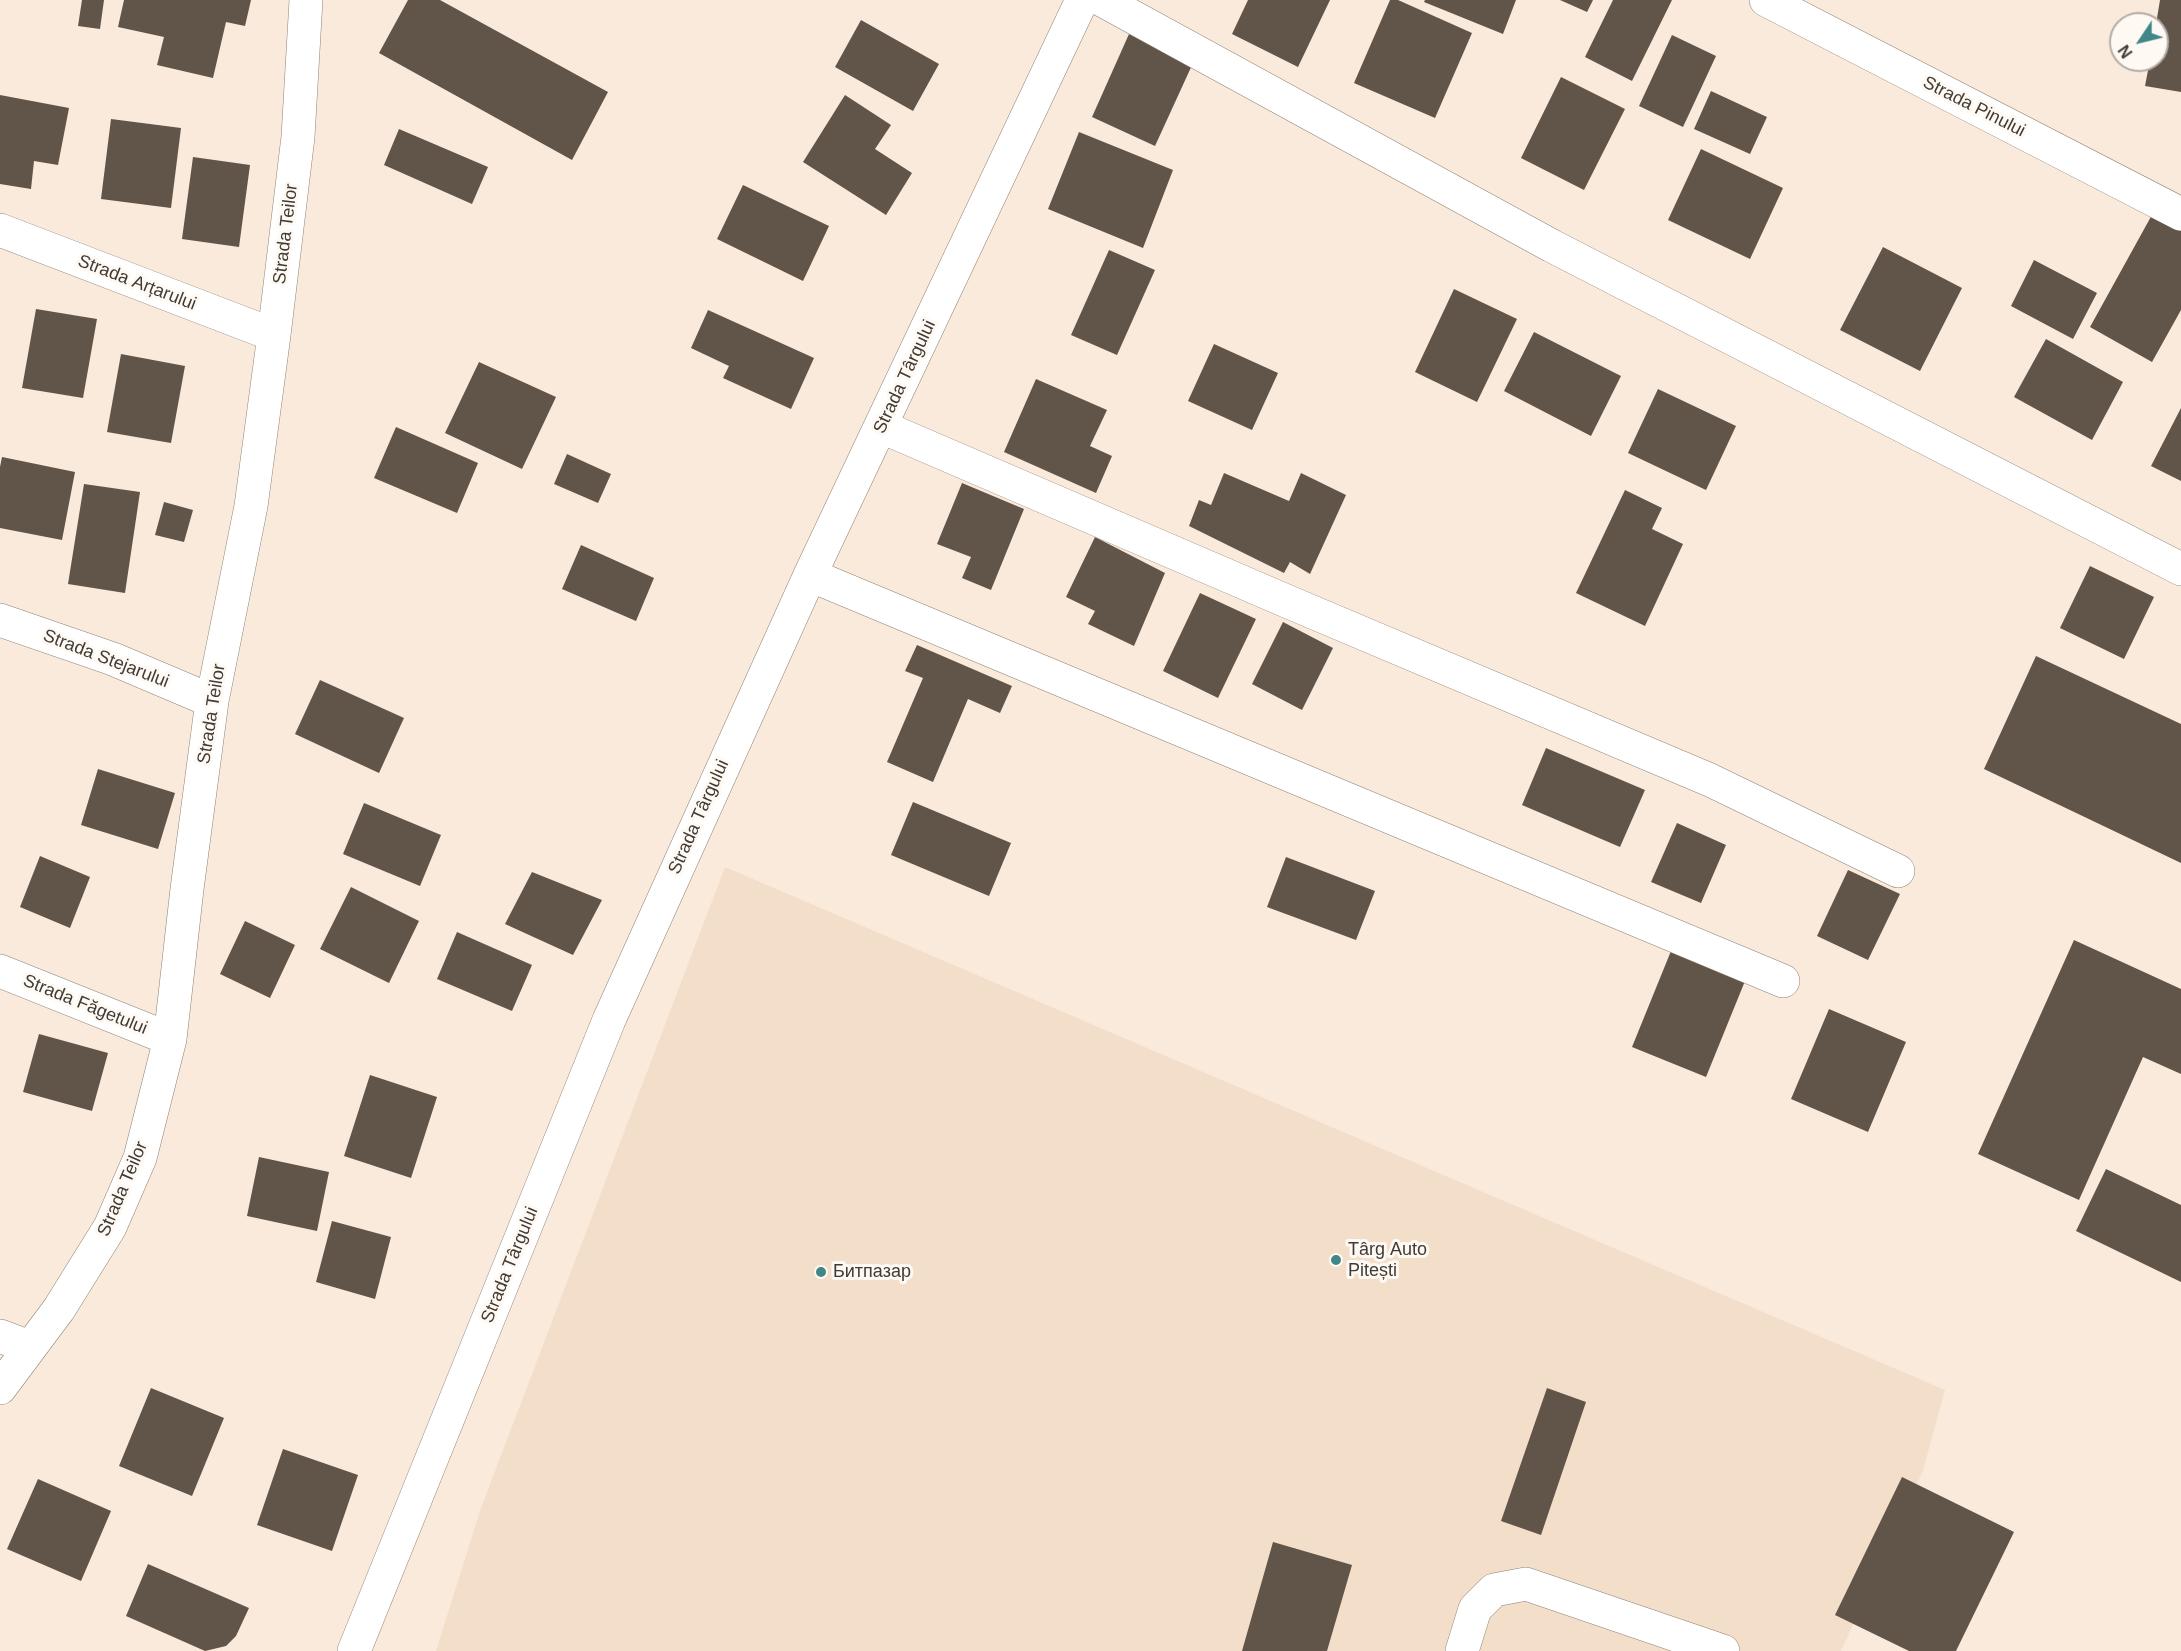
<!DOCTYPE html>
<meta charset="utf-8">
<style>
body{margin:0}
#map{position:relative;width:2181px;height:1651px;overflow:hidden;background:#f9eadb;font-family:Helvetica,sans-serif}
canvas{display:block}
.north{position:absolute;left:2109px;top:12px;width:60px;height:60px;box-sizing:border-box;background:#fff9f3;border:2px solid #b3ada7;border-radius:50%;rotate:235deg;font-size:16px;font-weight:700;line-height:24px;text-align:center;color:#413b35}
.north::after{content:'';display:block;margin:auto;width:21px;height:27px;background:#3f8789;clip-path:polygon(50% 0,100% 100%,50% 72%,0 100%)}
</style>
<div id="map">
<canvas width="2181" height="1651"></canvas>
<div class="north">N</div>
</div>
<script>
const ctx = document.querySelector('canvas').getContext('2d');
ctx.lineJoin = 'round';
function fill(path, color) { ctx.fillStyle = color; ctx.fill(path, 'evenodd'); }
const shape = rows => new Path2D(rows.map(r => 'M' + r).join(''));
function stroke(path, color, width, dash) { ctx.strokeStyle = color; ctx.lineWidth = width; ctx.lineCap = dash ? 'butt' : 'round'; ctx.setLineDash(dash || []); ctx.stroke(path); }
function write(font, color, halo, rows, align = 'center') {
  ctx.font = font + ' Helvetica,sans-serif'; ctx.lineWidth = 6; ctx.setLineDash([]); ctx.textBaseline = 'middle'; ctx.strokeStyle = halo; ctx.fillStyle = color; for (const [text, x, y, turn = 0] of rows) {
    ctx.save(); ctx.translate(x, y); ctx.rotate((+turn || 0) * Math.PI / 180); ctx.textAlign = isNaN(turn) ? turn : align; if (halo) ctx.strokeText(text, 0, 0); ctx.fillText(text, 0, 0); ctx.restore();
  }
}
fill(shape([
 [725,867,1945,1390,1923,1470,1841,1651,436,1651,481,1508]
]), '#f3dec9');
fill(shape([
 [82,0,104,0,100,29,78,26],
 [124,0,251,0,245,26,226,22,213,78,157,65,164,37,118,27],
 [408,0,440,0,608,92,572,160,379,53],
 [1248,0,1330,0,1298,67,1232,34],
 [1390,0,1398,0,1472,33,1435,118,1354,83],
 [1425,0,1516,0,1503,34,1424,2],
 [1560,0,1593,0,1587,12],
 [1613,0,1672,0,1632,81,1585,57],
 [2160,0,2181,0,2181,92,2145,86,2150,60,2157,60,2156,24],
 [861,20,939,64,913,111,835,67],
 [1129,34,1193,63,1155,146,1092,117],
 [1672,35,1716,56,1683,127,1639,106],
 [1561,77,1625,109,1584,190,1521,158],
 [1711,91,1767,117,1750,154,1694,129],
 [0,95,69,108,58,165,34,161,31,189,0,184],
 [845,95,891,125,875,149,912,173,886,215,803,162],
 [111,119,181,128,171,208,101,199],
 [399,129,488,167,472,204,384,165],
 [1079,132,1173,170,1143,248,1048,209],
 [1701,149,1783,188,1750,259,1668,220],
 [193,157,250,165,239,247,182,239],
 [743,185,829,226,803,281,717,239],
 [2153,213,2181,229,2181,310,2152,362,2090,327],
 [1883,247,1962,288,1920,371,1840,330],
 [1109,250,1155,270,1117,355,1071,335],
 [2034,260,2097,293,2073,339,2011,306],
 [1454,289,1517,319,1477,402,1415,372],
 [36,309,97,319,83,398,22,388],
 [708,310,814,358,791,409,723,378,729,366,691,348],
 [1534,332,1621,376,1591,436,1504,391],
 [2046,339,2123,382,2092,440,2014,397],
 [1214,344,1278,373,1252,430,1188,401],
 [121,354,185,366,171,443,107,432],
 [479,362,556,397,522,469,445,433],
 [1036,379,1107,410,1090,446,1112,456,1096,493,1004,452],
 [1658,389,1736,426,1706,490,1628,453],
 [2181,408,2181,481,2151,466],
 [396,427,478,463,457,513,374,478],
 [567,454,611,474,598,503,554,484],
 [2,457,75,472,62,540,0,528,0,467],
 [1224,473,1289,501,1301,473,1346,495,1310,574,1290,562,1284,573,1189,526,1199,500,1211,505],
 [962,483,1024,509,991,590,962,578,971,557,937,544],
 [84,484,140,492,125,593,68,584],
 [1625,490,1662,508,1652,529,1683,544,1645,626,1576,593],
 [164,502,193,510,184,542,155,535],
 [1095,537,1165,573,1134,646,1088,624,1095,611,1066,597],
 [581,545,654,578,636,621,562,589],
 [2090,566,2154,597,2124,659,2060,628],
 [1200,593,1256,619,1218,698,1163,671],
 [1283,622,1333,648,1302,710,1252,684],
 [917,645,1012,686,1000,713,968,699,933,782,887,762,923,678,905,671],
 [2036,656,2181,724,2181,863,1984,769],
 [320,680,404,718,379,773,295,734],
 [1546,748,1645,790,1620,847,1522,805],
 [98,769,175,793,158,849,81,825],
 [913,802,1011,843,989,896,891,855],
 [364,803,441,835,420,886,343,854],
 [1677,823,1726,845,1701,903,1651,882],
 [40,856,90,877,70,928,20,907],
 [1286,857,1375,891,1356,940,1267,907],
 [1848,870,1900,894,1868,960,1817,936],
 [532,872,602,900,573,955,505,924],
 [351,887,419,921,389,983,320,949],
 [245,921,295,945,270,998,220,974],
 [457,932,532,965,512,1011,437,979],
 [2074,940,2181,989,2181,1074,2143,1057,2079,1200,1978,1154],
 [1671,951,1745,981,1706,1077,1632,1047],
 [1829,1009,1906,1042,1868,1132,1791,1099],
 [39,1034,108,1053,92,1111,23,1092],
 [370,1075,437,1097,411,1178,344,1156],
 [259,1157,329,1172,317,1231,247,1216],
 [2106,1169,2181,1205,2181,1282,2076,1231],
 [332,1221,391,1237,375,1299,316,1282],
 [151,1388,224,1418,192,1496,119,1466],
 [1547,1388,1586,1402,1541,1535,1501,1521],
 [283,1449,358,1475,332,1551,257,1525],
 [1902,1477,2014,1532,1956,1651,1909,1651,1835,1615],
 [38,1479,111,1511,81,1581,7,1549],
 [1273,1542,1352,1565,1327,1651,1242,1651],
 [148,1564,249,1608,236,1636,226,1646,205,1651,126,1616]
]), '#615448');
const minor = shape([
 [1102,0,1552,246,2181,569],
 [1766,0,2181,214],
 [0,230,274,335],
 [882,427,1291,603,1710,780,1898,871],
 [810,575,1783,981],
 [0,620,113,659,212,701],
 [0,971,170,1039],
 [0,1336,29,1347],
 [0,1388,59,1309,110,1227,140,1158,170,1039,187,889,212,701,251,506,274,335,298,137,306,0],
 [354,1651,609,1020,810,575,1082,0],
 [1462,1651,1475,1609,1494,1590,1526,1584,1723,1651]
]);
stroke(minor, '#908275', 34);
stroke(minor, '#fff', 33);
for (const [x, y, r, color] of [
 [1336,1260,6,"#3f8789"],
 [821,1272,6,"#3f8789"]
]) { const dot = new Path2D(); dot.arc(x, y, r, 0, 2 * Math.PI); ctx.fillStyle = color; ctx.fill(dot); stroke(dot, '#fff9f3', 2); }
write('18px', '#413b35', '#fff9f3', [
 ["Strada Pinului",1974,107,27],
 ["Strada Teilor",286,234,-83],
 ["Strada Arțarului",137,283,21],
 ["Strada Târgului",905,377,-65],
 ["Strada Stejarului",106,659,21],
 ["Strada Teilor",212,714,-81],
 ["Strada Târgului",699,817,-66],
 ["Strada Făgetului",85,1005,22],
 ["Strada Teilor",123,1189,-67],
 ["Strada Târgului",510,1265,-68]
]);
write('18px', '#413b35', '#fff9f3', [
 ["Târg Auto",1348,1250],
 ["Pitești",1348,1271],
 ["Битпазар",833,1272]
], 'left');
</script>
